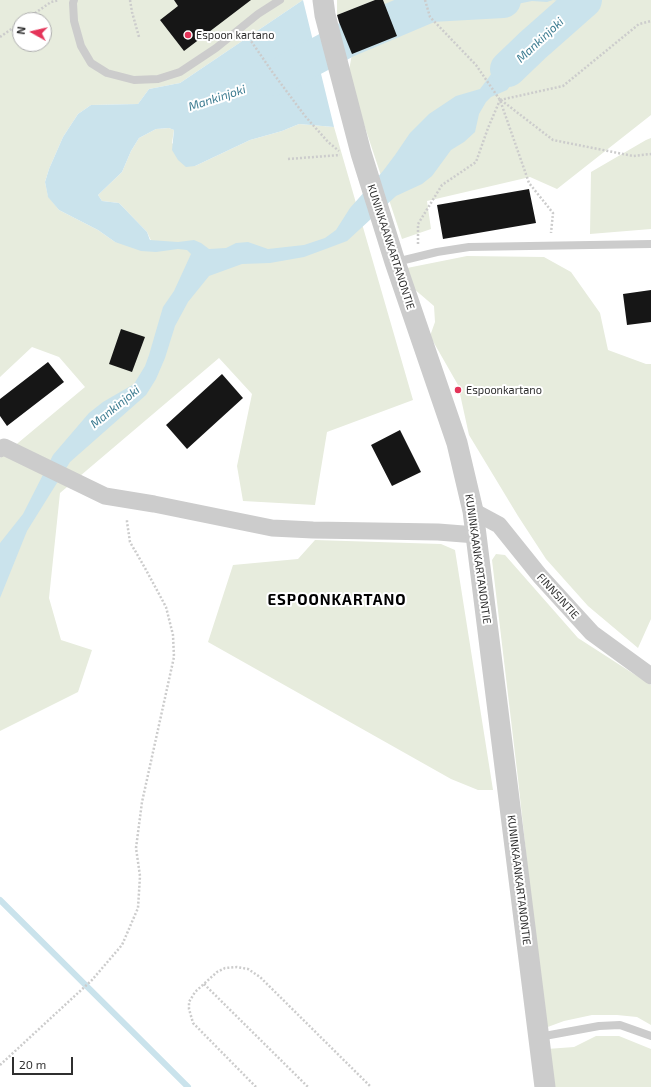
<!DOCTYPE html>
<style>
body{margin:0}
#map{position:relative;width:651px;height:1087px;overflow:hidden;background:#fff;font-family:"Exo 2",sans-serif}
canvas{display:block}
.north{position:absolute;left:12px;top:12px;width:40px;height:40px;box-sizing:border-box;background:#fff;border:1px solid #acacac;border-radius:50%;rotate:278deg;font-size:11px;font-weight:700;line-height:16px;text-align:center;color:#2f2f2f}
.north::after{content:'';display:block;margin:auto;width:14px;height:18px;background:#e43459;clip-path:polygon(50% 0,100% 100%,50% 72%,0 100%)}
.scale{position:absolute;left:12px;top:1057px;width:61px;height:18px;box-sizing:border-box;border:2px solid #2f2f2f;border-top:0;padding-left:5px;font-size:12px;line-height:14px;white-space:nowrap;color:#2f2f2f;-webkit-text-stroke:3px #fff;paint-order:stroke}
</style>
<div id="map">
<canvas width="651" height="1087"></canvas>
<div class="north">N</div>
<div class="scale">20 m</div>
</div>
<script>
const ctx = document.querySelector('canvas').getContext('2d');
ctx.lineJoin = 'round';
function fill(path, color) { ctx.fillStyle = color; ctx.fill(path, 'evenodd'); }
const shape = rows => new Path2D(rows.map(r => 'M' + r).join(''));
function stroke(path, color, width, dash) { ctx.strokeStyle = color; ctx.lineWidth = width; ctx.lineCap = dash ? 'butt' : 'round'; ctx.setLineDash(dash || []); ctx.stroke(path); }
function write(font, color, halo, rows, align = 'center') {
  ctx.font = font + ' "Exo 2",sans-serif'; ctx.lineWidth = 4; ctx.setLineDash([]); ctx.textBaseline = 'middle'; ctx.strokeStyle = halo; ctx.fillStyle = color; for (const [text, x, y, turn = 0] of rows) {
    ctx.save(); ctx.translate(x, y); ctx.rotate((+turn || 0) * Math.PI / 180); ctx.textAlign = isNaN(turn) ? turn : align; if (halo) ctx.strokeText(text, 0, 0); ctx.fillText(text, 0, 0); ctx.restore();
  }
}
fill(shape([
 [0,0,303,0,180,83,149,89,138,104,91,105,78,114,63,137,49,169,45,182,48,196,59,210,98,230,115,242,153,245,147,232,119,203,102,201,98,195,122,172,131,151,139,138,156,129,169,128,174,130,172,143,195,166,250,140,282,131,299,124,334,127,413,400,327,432,315,505,243,501,237,466,252,394,219,358,60,493,49,598,61,640,92,650,78,692,0,731,0,458,85,387,59,357,32,347,0,377],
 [20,20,44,20,44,44,20,44],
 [337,0,375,0,337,15],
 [383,0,651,0,651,115,557,189,530,177,427,201,431,229,402,239,348,76,352,54,397,36],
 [651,138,651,229,590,234,591,172,646,140],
 [467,256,544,257,571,272,600,313,608,350,646,364,651,364,651,619,638,648,588,606,546,559,518,516,469,435,458,385,430,336,435,322,434,306,413,288,407,268],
 [315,540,441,544,455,550,493,790,478,790,451,779,208,642,233,565,298,559],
 [496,554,505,555,578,638,651,685,651,1025,637,1017,617,1015,592,1015,564,1021,545,1028,518,779,492,560],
 [596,1036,619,1036,651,1049,651,1087,552,1087,547,1049,574,1047]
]), '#e7ecdd');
fill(shape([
 [303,0,334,127,299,124,282,131,250,140,195,166,186,167,178,160,172,150,174,130,169,128,156,129,139,138,131,151,122,172,98,195,102,201,119,203,147,232,150,240,178,242,194,240,201,243,209,249,226,248,236,243,248,242,268,249,304,245,325,238,336,230,350,208,383,171,395,155,410,133,429,114,456,96,480,89,492,73,500,58,508,48,521,37,534,34,548,35,555,29,565,4,561,1,553,0,599,0,588,8,557,40,543,48,526,65,507,90,491,97,486,102,479,114,475,132,464,142,451,150,432,176,422,184,396,196,347,241,323,250,304,257,270,263,242,264,209,276,188,302,175,326,165,358,156,379,146,395,70,462,27,531,0,598,0,543,23,514,53,455,89,413,103,402,134,384,145,366,149,355,158,324,163,307,174,291,191,254,187,250,178,249,156,252,141,251,115,242,98,230,59,210,48,197,45,182,49,169,63,137,78,114,91,105,138,104,149,89,180,83],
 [474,0,553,0,547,2,532,1,512,5,480,7,455,15,439,15,438,11,441,9]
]), '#cae3ec');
stroke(shape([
 [0,900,188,1087]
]), '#cae3ec', 6);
stroke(shape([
 [508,69,533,45,584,0],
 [273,78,283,74,346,40,431,4,503,0]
]), '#cae3ec', 36);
fill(shape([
 [174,0,251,0,184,51,160,20,178,6],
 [375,0,383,0,397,36,352,54,339,22,337,15],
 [529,189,536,223,443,239,437,205],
 [651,290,651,322,627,325,623,294],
 [121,329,145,337,132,372,109,364],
 [48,362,64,382,7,426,0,416,0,399],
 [222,374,243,398,187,449,166,425],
 [400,430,421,472,392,486,371,445]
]), '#161616');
stroke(shape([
 [130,0,132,12,139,37],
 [425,0,430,17,476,65,500,100,529,183,553,213,551,233],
 [25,20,51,2,59,0],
 [0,37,20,23],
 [249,38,273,73,305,116,328,142,339,151],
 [500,100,563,86,639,24,651,21],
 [501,100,553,140,633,156,651,154],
 [288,159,340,155],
 [418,244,418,224,442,185,476,162,488,128,500,100],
 [204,984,308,1087],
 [0,1065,92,980,122,945,138,908,140,876,136,848,142,802,174,657,173,635,166,607,145,568,130,542,127,522,127,519],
 [256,1087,193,1023,189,1009,189,1002,195,992,217,972,225,968,237,967,248,969,260,977,371,1087]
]), '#ccc', 2.5, [2, 2]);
stroke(shape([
 [74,0,73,3,74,21,81,46,91,63,107,73,134,80,158,79,180,72,216,48,258,14,280,0],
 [396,262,437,252,469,247,651,244],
 [539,1037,599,1026,620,1025,651,1036]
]), '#ccc', 8);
stroke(shape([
 [0,449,4,447,105,496,154,504,272,528,313,530,438,532,476,535],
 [473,511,499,525,540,576,592,633,651,676]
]), '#ccc', 17);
stroke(shape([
 [323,0,325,15,361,153,395,262,457,443,473,511,545,1087]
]), '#ccc', 21);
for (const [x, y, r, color] of [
 [188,35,4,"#e43459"],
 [458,390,4,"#e43459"]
]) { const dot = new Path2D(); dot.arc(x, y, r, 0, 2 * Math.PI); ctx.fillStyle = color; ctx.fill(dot); stroke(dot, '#fff', 1.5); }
write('11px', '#2f2f2f', '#fff', [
 ["Espoon kartano",196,35],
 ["Espoonkartano",466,390]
], 'left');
write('11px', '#2f2f2f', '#fff', [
 ["KUNINKAANKARTANONTIE",391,247,72],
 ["KUNINKAANKARTANONTIE",478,559,82],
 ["FINNSINTIE",558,596,48],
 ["KUNINKAANKARTANONTIE",519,880,83]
]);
write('italic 12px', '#3d7c91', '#fff', [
 ["Mankinjoki",540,40,-43],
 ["Mankinjoki",217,98,-18],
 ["Mankinjoki",115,407,-39]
]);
ctx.letterSpacing = '1px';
write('bold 15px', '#000', '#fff', [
 ["ESPOONKARTANO",337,600]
]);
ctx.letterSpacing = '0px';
</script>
